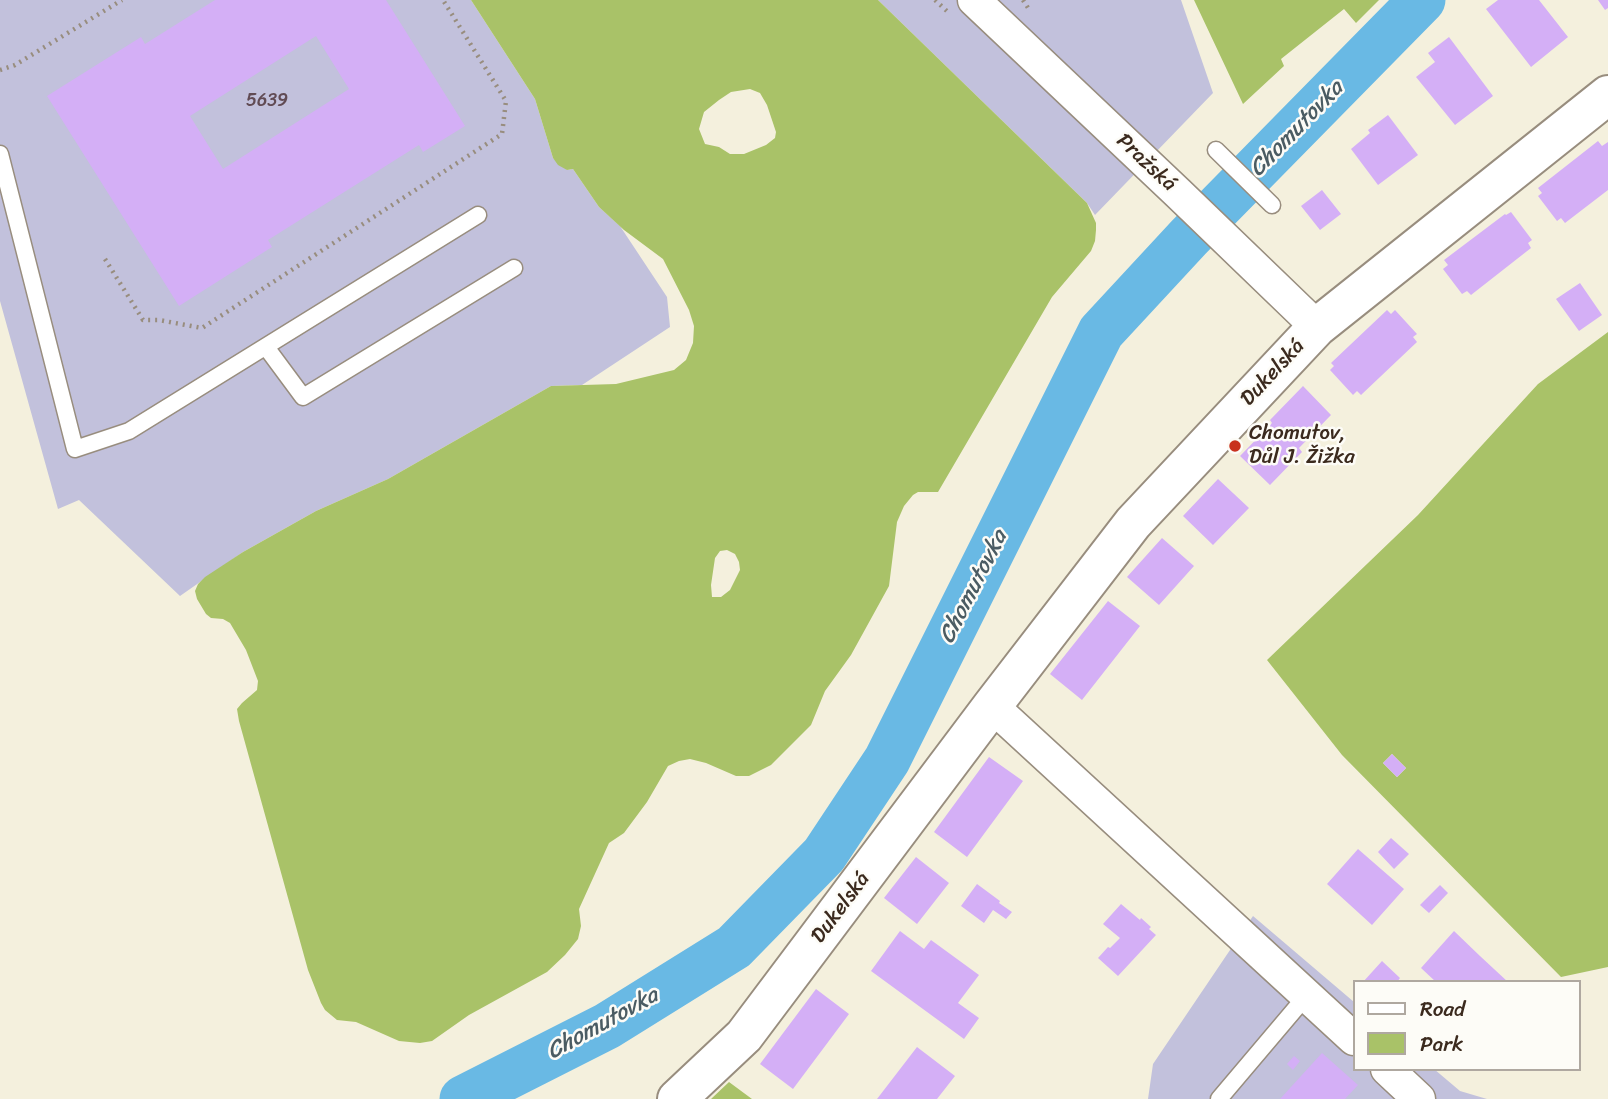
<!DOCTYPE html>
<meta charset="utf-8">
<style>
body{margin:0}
#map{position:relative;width:1608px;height:1099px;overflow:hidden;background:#f4f0dd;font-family:Sriracha,sans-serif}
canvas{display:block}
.legend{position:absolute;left:1353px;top:980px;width:228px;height:91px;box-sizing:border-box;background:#fdfcf7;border:2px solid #afa8a0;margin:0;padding:9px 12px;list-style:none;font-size:21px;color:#3b2a1e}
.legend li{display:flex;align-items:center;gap:14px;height:35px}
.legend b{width:35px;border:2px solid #afa8a0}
</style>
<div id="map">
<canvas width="1608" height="1099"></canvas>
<ul class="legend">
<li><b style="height:9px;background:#fff"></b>Road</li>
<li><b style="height:19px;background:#a9c268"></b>Park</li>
</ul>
</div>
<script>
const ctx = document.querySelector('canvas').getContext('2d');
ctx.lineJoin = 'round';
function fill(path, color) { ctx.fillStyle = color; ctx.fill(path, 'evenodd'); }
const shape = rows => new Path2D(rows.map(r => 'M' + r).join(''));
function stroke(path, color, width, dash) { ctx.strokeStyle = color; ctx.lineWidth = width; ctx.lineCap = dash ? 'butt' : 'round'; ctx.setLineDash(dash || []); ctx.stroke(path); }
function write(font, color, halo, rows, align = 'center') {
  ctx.font = font + ' Sriracha,sans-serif'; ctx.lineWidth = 5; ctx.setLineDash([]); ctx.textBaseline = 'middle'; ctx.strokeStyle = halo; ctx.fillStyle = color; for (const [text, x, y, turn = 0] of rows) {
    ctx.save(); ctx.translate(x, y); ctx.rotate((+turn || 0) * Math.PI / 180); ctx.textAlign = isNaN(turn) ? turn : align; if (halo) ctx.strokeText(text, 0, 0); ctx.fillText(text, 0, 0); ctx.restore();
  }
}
fill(shape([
 [0,0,471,0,535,99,553,158,567,170,573,169,599,207,620,226,667,297,670,327,582,385,551,386,388,479,316,511,243,552,180,596,79,500,58,509,0,301],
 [878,0,1181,0,1213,93,1095,215,1087,203],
 [1253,916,1354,1002,1354,1069,1434,1069,1460,1091,1487,1099,1148,1099,1153,1064]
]), '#c2c1dc');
fill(shape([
 [471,0,878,0,1087,203,1096,223,1096,230,1095,241,1091,251,1052,297,938,492,918,492,913,495,904,506,897,522,889,586,851,655,825,691,811,725,771,765,749,776,736,776,706,763,690,759,679,761,668,766,647,802,624,833,609,843,579,909,581,926,578,939,565,955,547,972,469,1015,432,1041,420,1043,399,1041,356,1022,337,1020,325,1010,321,1003,308,970,239,721,237,709,242,703,257,690,258,681,246,650,230,623,223,619,211,618,206,614,197,599,195,591,198,584,205,577,243,552,316,511,388,479,551,386,616,384,674,370,686,360,693,343,694,326,689,310,663,259,624,230,599,207,573,169,567,170,558,165,553,158,535,99],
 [750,89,760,93,767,105,776,132,775,138,766,145,744,154,730,154,719,147,705,144,699,129,704,112,719,100,731,92],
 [727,550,735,554,739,562,740,570,730,590,721,597,712,597,711,585,715,558,720,551],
 [1194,0,1379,0,1356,23,1344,9,1281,59,1284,66,1243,104],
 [1608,332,1608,967,1561,977,1342,755,1267,660,1418,515,1538,384],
 [1392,754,1406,768,1397,777,1383,763],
 [729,1082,752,1099,711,1099]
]), '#a9c268');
stroke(shape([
 [463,1099,607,1026,734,947,824,855,887,760,1101,332,1189,237,1422,0]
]), '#69b9e4', 47);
fill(shape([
 [215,0,386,0,465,126,423,152,419,145,268,240,272,247,179,306,47,96,141,37,145,44],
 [316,36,349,89,223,169,190,116],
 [1498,0,1539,0,1568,37,1531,67,1486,9],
 [1598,0,1608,0,1608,8,1605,10],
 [1449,37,1493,96,1455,125,1416,77,1435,62,1428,53],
 [1388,115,1418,155,1378,185,1351,149,1370,133,1368,130],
 [1598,141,1602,146,1608,142,1608,190,1565,223,1561,218,1557,221,1538,196,1542,193,1538,188],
 [1322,190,1341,214,1320,230,1301,206],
 [1511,212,1532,240,1528,243,1531,248,1471,295,1467,291,1462,294,1443,269,1448,265,1444,260,1505,214,1506,215],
 [1580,283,1602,315,1579,331,1556,299],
 [1387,310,1391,314,1395,310,1417,334,1413,337,1417,342,1361,395,1357,391,1353,395,1330,370,1334,366,1331,363],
 [1303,386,1331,415,1299,448,1302,452,1270,485,1240,456,1272,423,1270,420],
 [1218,479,1249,508,1213,545,1183,516],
 [1162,538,1194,566,1159,605,1127,577],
 [1108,601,1140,626,1082,700,1050,674],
 [1392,754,1406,768,1397,777,1383,763],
 [989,757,1023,781,967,857,934,832],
 [1391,838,1409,854,1394,869,1378,852],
 [1358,849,1404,889,1372,925,1327,884],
 [916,857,949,883,917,924,884,898],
 [977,884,1000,901,999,903,1012,912,1006,919,993,910,984,923,961,906],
 [1440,885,1448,893,1429,913,1420,905],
 [1121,904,1140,920,1141,918,1151,927,1149,929,1156,935,1118,976,1098,958,1108,947,1110,948,1120,938,1103,924],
 [900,931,924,949,931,940,979,975,958,1003,979,1018,964,1039,871,971],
 [1454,931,1480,956,1508,982,1436,982,1421,968],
 [1382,961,1400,978,1397,982,1363,982],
 [816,989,849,1014,793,1089,760,1064],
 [917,1047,955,1076,937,1099,877,1099],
 [1322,1053,1358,1085,1345,1099,1280,1099],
 [1294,1056,1300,1061,1293,1070,1287,1064]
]), '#d4aff6');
const service = shape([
 [1216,150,1272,205],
 [0,154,75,449,129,431,478,215],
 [266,347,303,397,514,268],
 [1219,1099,1307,995]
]);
const minor = shape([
 [974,0,1178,193,1317,327],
 [992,706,1354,1039],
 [1387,1069,1419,1099]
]);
const tertiary = shape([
 [677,1099,744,1036,992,706,1133,523,1317,327,1608,95]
]);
stroke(service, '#988d7e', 19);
stroke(minor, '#988d7e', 35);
stroke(tertiary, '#988d7e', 42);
stroke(shape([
 [935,0,949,13],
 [1023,0,1030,11],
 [0,70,15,65,122,0],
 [105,259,143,320,159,320,202,328,502,134,506,101,443,0]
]), '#988d7e', 4.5, [2, 5]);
stroke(service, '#fff', 16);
stroke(minor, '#fff', 32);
stroke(tertiary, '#fff', 38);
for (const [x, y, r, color] of [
 [1235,446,7,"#c8321e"]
]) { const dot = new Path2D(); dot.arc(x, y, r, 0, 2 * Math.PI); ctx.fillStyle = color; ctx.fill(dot); stroke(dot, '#fdfcf7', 2.5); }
write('18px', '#614b54', null, [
 ["5639",267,101]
]);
write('21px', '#3b2a1e', '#fdfcf7', [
 ["Pražská",1146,163,43],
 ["Dukelská",1273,373,-47],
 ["Dukelská",841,908,-53]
]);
write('21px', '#3b2a1e', '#fdfcf7', [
 ["Chomutov,",1249,434],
 ["Důl J. Žižka",1249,458]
], 'left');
write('italic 23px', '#4b5c63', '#fdfcf7', [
 ["Chomutovka",1297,129,-46],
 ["Chomutovka",974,587,-63],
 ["Chomutovka",603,1024,-29]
]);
</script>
